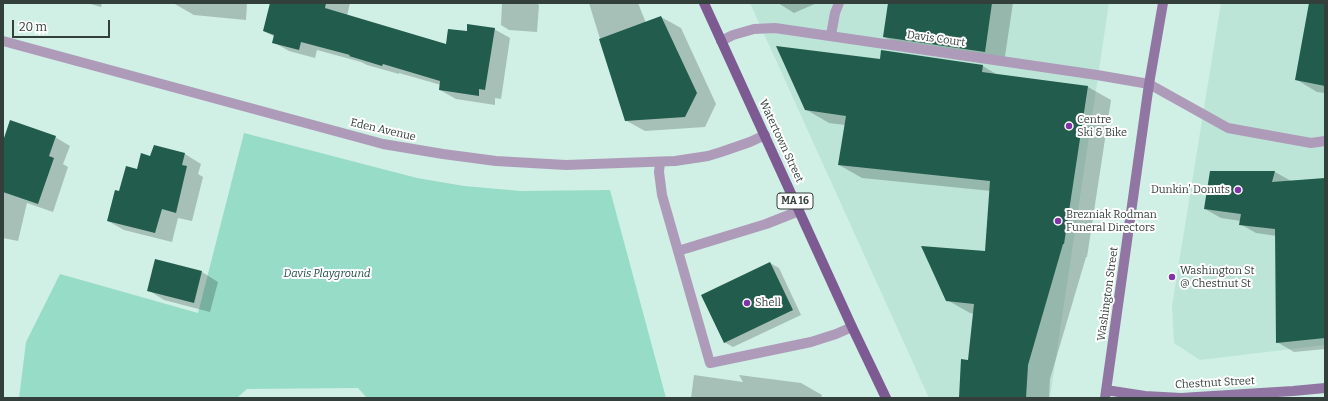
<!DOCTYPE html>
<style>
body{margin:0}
#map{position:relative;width:1328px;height:401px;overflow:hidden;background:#d0f0e5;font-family:Bitter,serif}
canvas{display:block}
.frame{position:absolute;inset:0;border:4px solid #333f3b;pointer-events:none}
.scale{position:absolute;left:12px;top:20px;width:98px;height:18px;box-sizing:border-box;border:2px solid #333f3b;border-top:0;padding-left:5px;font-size:12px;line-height:14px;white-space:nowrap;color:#333f3b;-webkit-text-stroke:3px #fff;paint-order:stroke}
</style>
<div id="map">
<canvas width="1328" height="401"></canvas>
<div class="frame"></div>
<div class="scale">20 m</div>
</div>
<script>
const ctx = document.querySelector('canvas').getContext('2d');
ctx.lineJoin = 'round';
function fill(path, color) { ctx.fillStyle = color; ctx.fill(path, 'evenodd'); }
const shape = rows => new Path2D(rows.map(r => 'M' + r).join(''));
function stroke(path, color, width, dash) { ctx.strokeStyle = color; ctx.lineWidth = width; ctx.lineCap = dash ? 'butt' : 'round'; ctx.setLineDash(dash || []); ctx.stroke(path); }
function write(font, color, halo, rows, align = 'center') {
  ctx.font = font + ' Bitter,serif'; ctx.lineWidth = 4; ctx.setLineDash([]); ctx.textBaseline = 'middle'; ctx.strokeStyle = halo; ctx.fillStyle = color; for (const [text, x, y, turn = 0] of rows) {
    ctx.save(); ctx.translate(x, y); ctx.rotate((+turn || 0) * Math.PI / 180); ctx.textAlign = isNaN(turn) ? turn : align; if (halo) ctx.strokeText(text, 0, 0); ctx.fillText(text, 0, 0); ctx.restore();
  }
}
fill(shape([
 [750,3,1109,3,1050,398,929,398],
 [1221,3,1325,3,1325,345,1200,360,1174,343,1172,306]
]), '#bce5d8');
fill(shape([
 [244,133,417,178,464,186,521,191,610,190,666,398,367,398,358,388,247,389,237,398,19,398,26,342,60,274,198,313]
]), '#97dcc7');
fill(shape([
 [87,3,102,3,101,7],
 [173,3,247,3,246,20,194,15],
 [271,3,350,3,347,16,447,45,468,32,494,29,510,38,501,99,495,98,495,105,456,99,440,90,441,85,399,73,399,74,367,65,361,62,317,50,315,58,289,51,273,42,275,37,264,31],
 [502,3,536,3,539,5,537,32,509,30,501,25],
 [589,3,638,3,646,23,661,17,681,28,716,104,705,127,645,131,625,120],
 [778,3,817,3,794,13],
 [889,3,1013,3,1004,63,904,48,884,37],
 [1310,3,1325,3,1325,93,1317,92,1297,80],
 [881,60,983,66,999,76,1088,87,1111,100,1087,257,1086,257,1050,379,1049,398,960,398,969,362,974,314,970,313,947,300,986,252,991,191,862,178,839,165,845,125,829,123,805,109],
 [55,137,70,146,63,164,68,167,53,212,27,203,18,241,3,238,3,144],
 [154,147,185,154,201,164,198,174,203,177,192,221,178,218,172,242,124,230,108,221,120,192,138,170,151,157],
 [1275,172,1291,181,1325,179,1325,349,1294,352,1277,342,1277,236,1256,233,1240,224,1241,221,1221,218,1205,209],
 [770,263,779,268,801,315,733,347,724,342],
 [202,272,218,282,210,312,164,300,148,290],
 [694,375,743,382,739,375,801,383,822,395,821,398,691,398]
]), '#0003');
fill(shape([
 [270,3,326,3,325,8,446,44,448,29,467,31,467,24,495,28,485,90,479,89,479,96,439,90,440,81,383,64,382,66,349,56,350,55,301,42,299,50,272,43,274,35,263,31],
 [888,3,992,3,985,52,883,37],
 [1309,3,1325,3,1325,86,1295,80],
 [661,16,697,93,685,117,625,121,599,39],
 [776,46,880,59,881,50,983,65,982,72,1088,86,1064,244,1063,244,1028,365,1026,398,959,398,961,359,968,360,974,304,946,301,921,246,985,251,990,181,838,165,846,116,805,110],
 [10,120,56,136,49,156,54,158,38,204,3,192,3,141],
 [154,145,185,153,182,165,187,166,176,213,162,209,155,233,107,221,115,190,119,191,126,166,137,169,141,153,150,156],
 [1210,171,1275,171,1272,182,1325,178,1325,338,1276,343,1275,229,1239,225,1241,214,1204,209],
 [155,259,202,271,194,303,147,291],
 [770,262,793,310,724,343,701,295]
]), '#225c4d');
stroke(shape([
 [831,35,835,13,839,3],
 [1149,84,1228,128,1311,143,1325,141],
 [660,162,659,172,662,195,710,363,811,342,836,334,852,327],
 [678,251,766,224,799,211]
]), '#ae9bba', 10);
stroke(shape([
 [3,41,383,144,443,154,496,161,566,165,675,161,708,156,721,152,750,142,765,135],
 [721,41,733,35,754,29,775,28,1097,75,1149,84]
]), '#ae9bba', 10);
stroke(shape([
 [1106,390,1145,396,1181,398,1293,391,1325,388],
 [1105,398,1149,84,1163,3]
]), '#9176a3', 10);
stroke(shape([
 [704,3,852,327,886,398]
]), '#7d5b92', 10);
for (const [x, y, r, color] of [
 [1069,126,4,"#7f35a7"],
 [1238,190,4,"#7f35a7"],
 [1058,221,4,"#7f35a7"],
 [1172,277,4,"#7f35a7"],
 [747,303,4,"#7f35a7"]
]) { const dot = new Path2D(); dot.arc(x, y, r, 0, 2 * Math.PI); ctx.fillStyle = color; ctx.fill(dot); stroke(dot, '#fff', 1.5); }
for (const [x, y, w] of [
 [795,201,36]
]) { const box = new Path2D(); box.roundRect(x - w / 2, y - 8, w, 16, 3); ctx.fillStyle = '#fff'; ctx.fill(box); stroke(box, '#333f3b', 1); }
write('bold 10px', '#333f3b', null, [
 ["MA 16",795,201]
]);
write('11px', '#333f3b', '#fff', [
 ["Davis Court",936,39,8],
 ["Eden Avenue",383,130,13],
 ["Watertown Street",781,141,65],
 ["Washington Street",1108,294,-82],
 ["Chestnut Street",1215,383,-3]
]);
write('11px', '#333f3b', '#fff', [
 ["Centre",1077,120],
 ["Ski & Bike",1077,133],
 ["Dunkin' Donuts",1230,190,"right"],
 ["Brezniak Rodman",1066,215],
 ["Funeral Directors",1066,228],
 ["Washington St",1180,271],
 ["@ Chestnut St",1180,284],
 ["Shell",755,303]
], 'left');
write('italic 11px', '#1e4d40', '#fff', [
 ["Davis Playground",327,274]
]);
</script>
